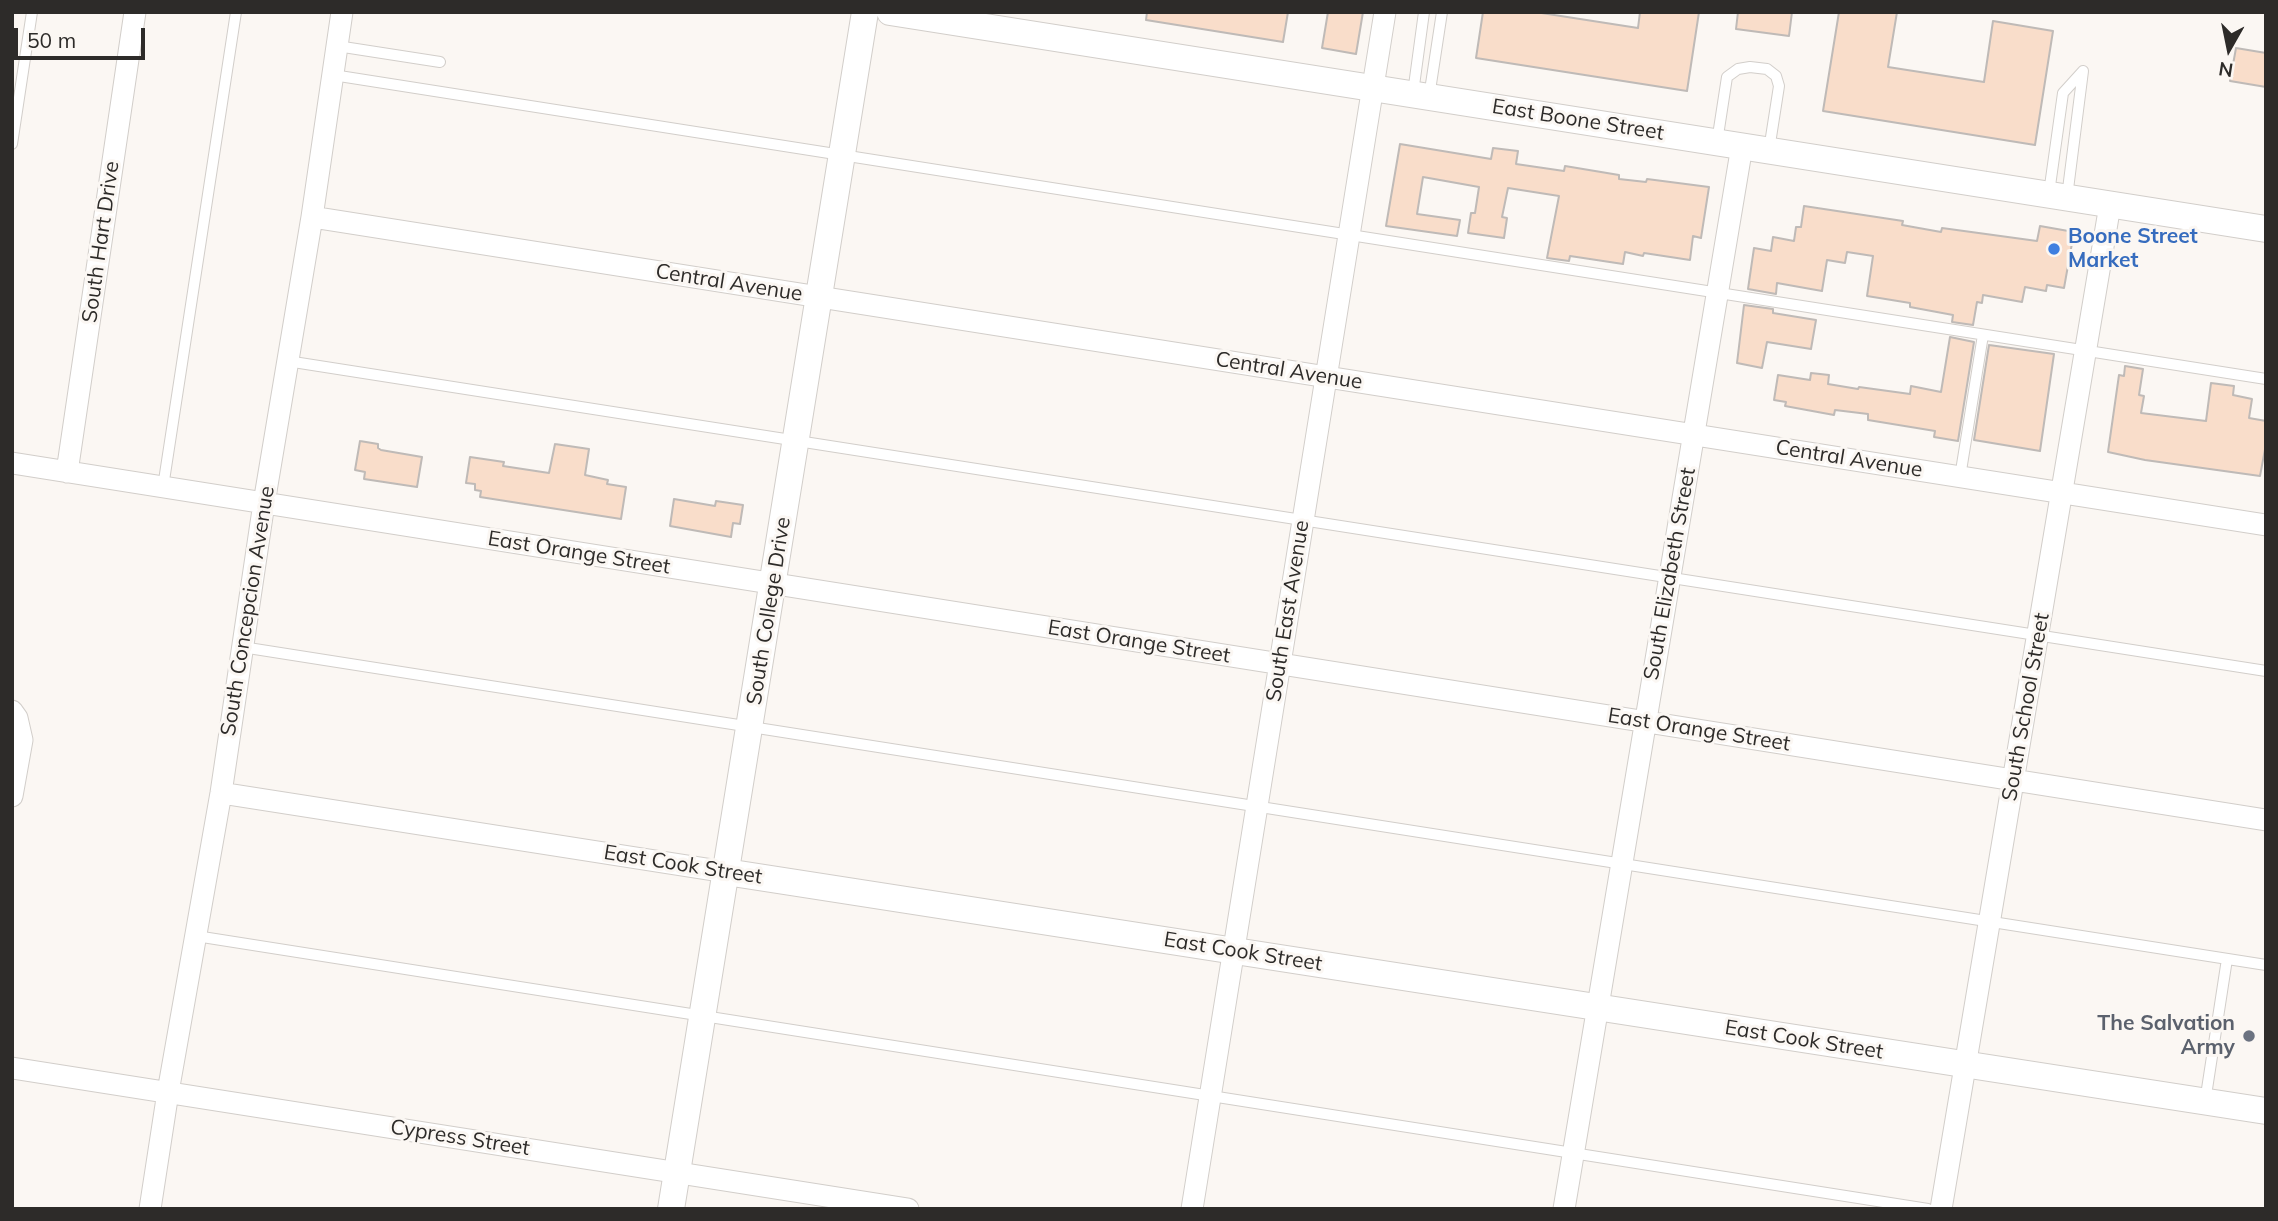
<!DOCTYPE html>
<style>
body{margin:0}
#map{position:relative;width:2278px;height:1221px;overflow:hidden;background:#fbf7f3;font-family:Mulish,sans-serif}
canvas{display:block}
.frame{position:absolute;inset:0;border:14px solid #2d2b29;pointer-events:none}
.north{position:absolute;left:2194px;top:14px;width:70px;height:70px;-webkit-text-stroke:5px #fbf7f3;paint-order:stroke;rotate:189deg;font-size:19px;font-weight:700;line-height:28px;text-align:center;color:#2d2b29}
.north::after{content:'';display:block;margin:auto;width:24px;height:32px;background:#2d2b29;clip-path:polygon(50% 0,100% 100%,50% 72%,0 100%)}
.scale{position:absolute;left:14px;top:28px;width:131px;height:32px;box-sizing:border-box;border:4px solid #2d2b29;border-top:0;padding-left:9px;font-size:21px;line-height:24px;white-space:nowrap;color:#2d2b29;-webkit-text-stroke:5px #fbf7f3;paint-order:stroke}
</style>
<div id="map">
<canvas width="2278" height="1221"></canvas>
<div class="frame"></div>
<div class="north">N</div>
<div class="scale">50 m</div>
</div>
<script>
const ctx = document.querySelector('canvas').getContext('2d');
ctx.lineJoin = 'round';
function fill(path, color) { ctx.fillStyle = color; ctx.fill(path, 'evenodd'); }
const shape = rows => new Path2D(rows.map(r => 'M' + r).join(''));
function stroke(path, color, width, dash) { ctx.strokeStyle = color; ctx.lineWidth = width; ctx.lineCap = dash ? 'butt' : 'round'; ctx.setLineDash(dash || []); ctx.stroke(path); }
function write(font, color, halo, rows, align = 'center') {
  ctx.font = font + ' Mulish,sans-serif'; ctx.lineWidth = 6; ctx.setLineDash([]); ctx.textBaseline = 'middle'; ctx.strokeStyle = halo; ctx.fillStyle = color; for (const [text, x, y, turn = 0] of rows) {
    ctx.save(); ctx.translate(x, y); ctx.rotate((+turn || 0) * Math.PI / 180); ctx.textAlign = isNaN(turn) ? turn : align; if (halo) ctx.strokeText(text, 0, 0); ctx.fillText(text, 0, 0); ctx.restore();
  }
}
const building = shape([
 [1147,12,1288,12,1283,42,1146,20,1147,12],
 [1328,12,1363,12,1356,54,1322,48,1328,12],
 [1483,12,1535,12,1638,28,1640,12,1699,12,1687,91,1476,58,1483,12],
 [1738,12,1792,12,1789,36,1736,29,1738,12],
 [1839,12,1897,12,1888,67,1984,82,1993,21,2053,31,2035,145,1823,111,1839,12],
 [2236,48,2266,53,2266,87,2230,81,2236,48],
 [1400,144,1491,159,1493,148,1518,151,1516,164,1564,171,1565,166,1619,175,1619,179,1646,182,1647,179,1709,187,1701,238,1693,236,1690,260,1644,253,1643,256,1625,252,1623,264,1570,256,1569,261,1547,258,1559,196,1508,188,1502,217,1507,218,1504,238,1468,233,1471,213,1475,213,1479,187,1423,177,1417,214,1460,220,1457,236,1386,226,1400,144],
 [1804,206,1903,221,1902,225,1941,232,1942,228,2037,241,2040,226,2074,232,2064,288,2047,285,2046,291,2025,287,2022,302,1983,295,1982,303,1977,302,1973,325,1952,322,1953,315,1910,307,1910,303,1867,296,1873,256,1847,252,1845,263,1827,260,1822,291,1777,283,1776,294,1748,289,1754,248,1771,251,1773,237,1794,241,1796,227,1801,227,1804,206],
 [1744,305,1773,309,1773,313,1816,320,1811,349,1767,342,1762,368,1737,363,1744,305],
 [1950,337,1974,342,1958,441,1934,437,1935,431,1868,420,1868,414,1835,410,1834,415,1785,406,1786,402,1774,400,1778,375,1810,380,1811,373,1829,375,1828,384,1858,389,1859,387,1910,394,1911,386,1941,392,1950,337],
 [1989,345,2054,354,2040,451,1974,440,1989,345],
 [2125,366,2143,369,2139,395,2144,396,2141,413,2206,421,2211,383,2234,386,2233,395,2252,399,2249,418,2266,421,2266,444,2260,476,2145,460,2108,452,2119,375,2124,376,2125,366],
 [360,441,378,444,378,448,381,450,422,457,417,487,364,479,365,472,355,470,360,441],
 [555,444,589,449,585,475,608,480,607,484,626,487,621,519,480,497,481,491,475,490,475,484,466,483,470,457,504,462,503,466,549,473,555,444],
 [674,499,715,506,716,501,743,505,740,524,733,523,731,537,670,526,674,499]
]);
fill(building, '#f9ddca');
stroke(building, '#bfbab7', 2);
const service = shape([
 [337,46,440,62],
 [333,75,2266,379],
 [1413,93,1424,12],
 [1429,97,1442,12],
 [1717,142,1727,77,1738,69,1750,67,1767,69,1776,76,1779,86,1769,150],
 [12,144,32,12],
 [2049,193,2063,93,2083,71],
 [2067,197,2083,71],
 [287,361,2266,671],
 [1960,477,1983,335],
 [163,487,236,12],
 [242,647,2266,965],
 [196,936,1928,1209],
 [2205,1102,2227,959]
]);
const minor = shape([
 [312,217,2266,525],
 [12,463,2266,820],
 [67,472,135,12],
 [12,711,17,718,22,740,12,796],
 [221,793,726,872],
 [12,1068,908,1209],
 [150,1209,168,1092,221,793,264,503,312,217,342,12],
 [1192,1209,1385,12],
 [1564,1209,1742,146],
 [1941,1209,2110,205]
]);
const tertiary = shape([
 [890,12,2266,229],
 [726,872,2266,1111],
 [671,1209,865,12]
]);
stroke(service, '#d2ceca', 12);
stroke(minor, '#d2ceca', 23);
stroke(tertiary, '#d2ceca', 28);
stroke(service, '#fff', 10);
stroke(minor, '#fff', 21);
stroke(tertiary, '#fff', 26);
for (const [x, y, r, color] of [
 [2054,249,7,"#3f7fe0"],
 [2249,1036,7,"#6b7280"]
]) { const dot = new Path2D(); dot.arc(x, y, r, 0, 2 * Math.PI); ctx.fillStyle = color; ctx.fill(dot); stroke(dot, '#fbf7f3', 2.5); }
write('21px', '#2d2b29', '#fbf7f3', [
 ["East Boone Street",1578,120,9],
 ["South Hart Drive",101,242,-82],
 ["Central Avenue",729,283,9],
 ["Central Avenue",1289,371,9],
 ["Central Avenue",1849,459,9],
 ["East Orange Street",579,553,9],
 ["South Elizabeth Street",1670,574,-80],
 ["South Concepcion Avenue",248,611,-81],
 ["South College Drive",769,611,-81],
 ["South East Avenue",1288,611,-81],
 ["East Orange Street",1139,642,9],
 ["South School Street",2026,707,-80],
 ["East Orange Street",1699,730,9],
 ["East Cook Street",683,865,9],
 ["East Cook Street",1243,952,9],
 ["East Cook Street",1804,1040,9],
 ["Cypress Street",460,1138,9]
]);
write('bold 21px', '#366cbe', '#fbf7f3', [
 ["Boone Street",2068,237],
 ["Market",2068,261]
], 'left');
write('bold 21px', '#5b616d', '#fbf7f3', [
 ["The Salvation",2235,1024],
 ["Army",2235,1048]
], 'right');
</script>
